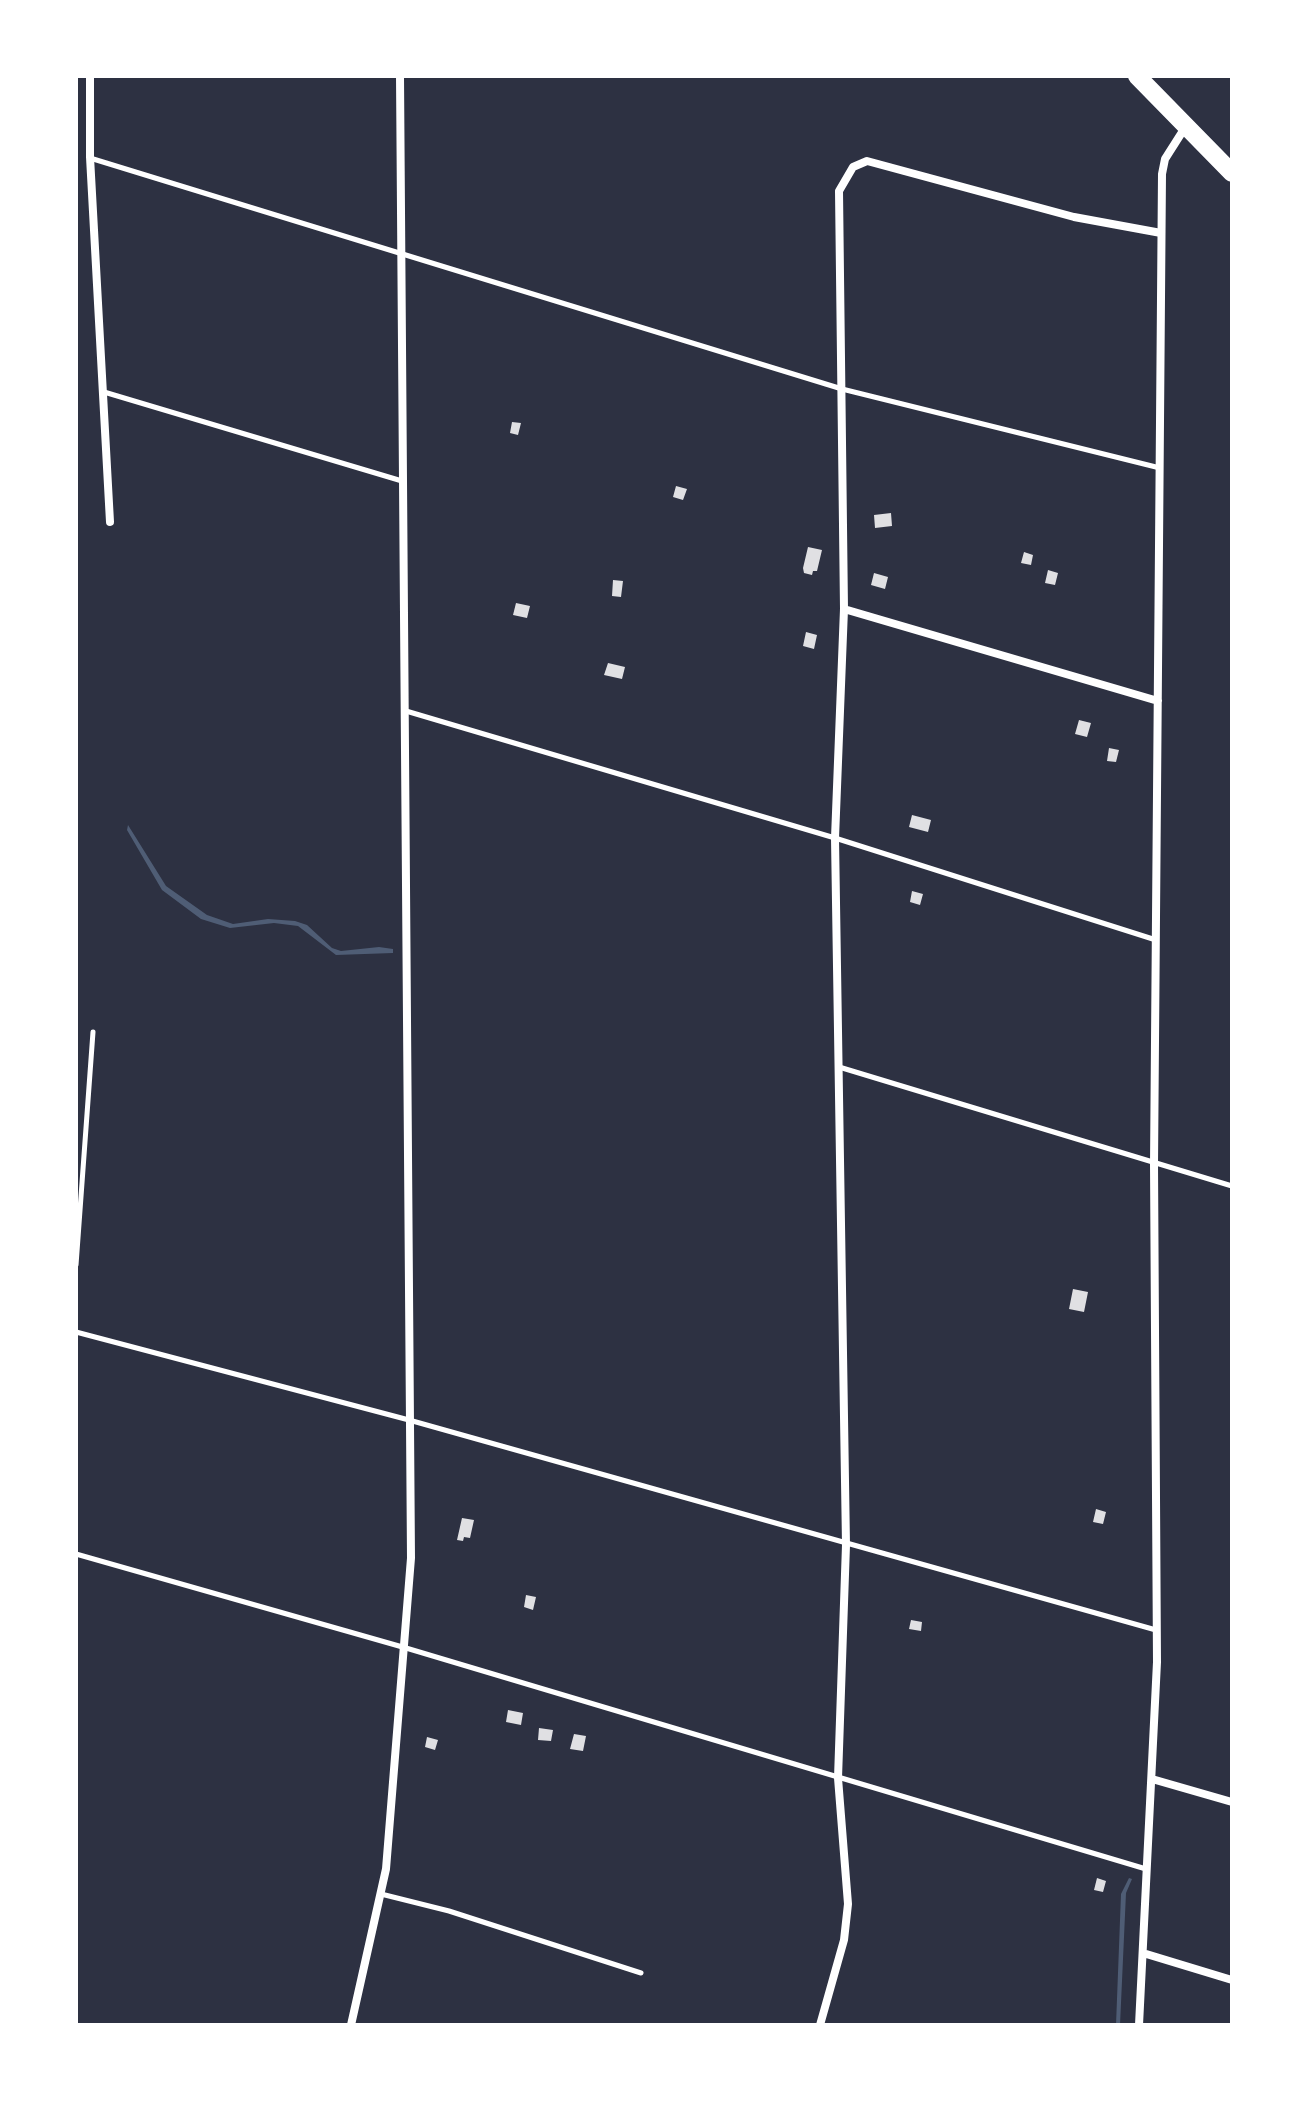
<!DOCTYPE html>
<style>
body{margin:0}
#map{position:relative;width:1308px;height:2101px;overflow:hidden;background:#2d3142;font-family:"Asap Condensed",sans-serif}
canvas{display:block}
.frame{position:absolute;inset:0;border:78px solid #fff;pointer-events:none}
</style>
<div id="map">
<canvas width="1308" height="2101"></canvas>
<div class="frame"></div>
</div>
<script>
const ctx = document.querySelector('canvas').getContext('2d');
ctx.lineJoin = 'round';
function fill(path, color) { ctx.fillStyle = color; ctx.fill(path, 'evenodd'); }
const shape = rows => new Path2D(rows.map(r => 'M' + r).join(''));
function stroke(path, color, width, dash) { ctx.strokeStyle = color; ctx.lineWidth = width; ctx.lineCap = dash ? 'butt' : 'round'; ctx.setLineDash(dash || []); ctx.stroke(path); }
fill(shape([
 [128,825,166,886,207,915,233,924,268,919,295,921,307,925,332,948,341,951,379,947,393,949,393,953,336,955,298,926,274,923,230,928,201,919,162,890,127,830],
 [1129,1878,1132,1879,1126,1893,1120,2025,1116,2025,1121,1894]
]), '#4f5d75');
fill(shape([
 [512,422,521,423,518,435,510,433],
 [676,486,687,489,683,500,673,497],
 [891,513,892,526,875,528,874,515],
 [808,547,822,550,817,571,813,571,812,575,804,573,803,568],
 [1024,552,1033,555,1031,565,1021,563],
 [1048,570,1058,573,1055,585,1045,583],
 [874,573,888,577,885,589,871,585],
 [613,580,623,581,621,597,612,596],
 [516,603,530,606,527,618,513,615],
 [806,632,817,635,814,649,803,646],
 [608,663,625,667,622,679,604,675],
 [1079,720,1091,723,1087,737,1075,734],
 [1109,748,1119,750,1116,762,1107,761],
 [912,815,931,820,928,832,909,827],
 [912,891,923,894,920,905,910,902],
 [1073,1289,1088,1292,1084,1312,1069,1309],
 [1096,1509,1106,1512,1103,1524,1093,1522],
 [462,1518,474,1520,470,1538,464,1537,463,1541,457,1540],
 [526,1595,536,1597,533,1610,524,1607],
 [911,1620,922,1622,921,1631,909,1629],
 [508,1710,523,1713,521,1725,506,1722],
 [539,1728,553,1730,551,1741,538,1740],
 [574,1734,586,1736,583,1751,570,1749],
 [427,1737,438,1740,435,1750,425,1747],
 [1097,1878,1106,1881,1103,1892,1094,1890]
]), '#e0e0e3');
stroke(shape([
 [90,158,842,389,1160,468],
 [104,392,402,481],
 [406,711,835,838,1156,940],
 [839,1067,1232,1186],
 [76,1265,93,1032],
 [76,1332,409,1420,1156,1630],
 [76,1554,406,1648,1146,1869],
 [381,1894,449,1911,641,1973]
]), '#fff', 5);
stroke(shape([
 [90,76,90,157,110,522],
 [844,609,1158,701],
 [1152,1779,1232,1802],
 [1143,1953,1232,1980],
 [351,2025,386,1869,411,1558,400,76],
 [820,2025,844,1940,848,1904,838,1778,846,1545,835,838,844,609,839,191,853,167,867,161,1074,217,1161,233],
 [1139,2025,1157,1662,1154,1164,1162,174,1165,159,1186,126]
]), '#fff', 8);
stroke(shape([
 [1137,76,1232,173]
]), '#fff', 18);
</script>
